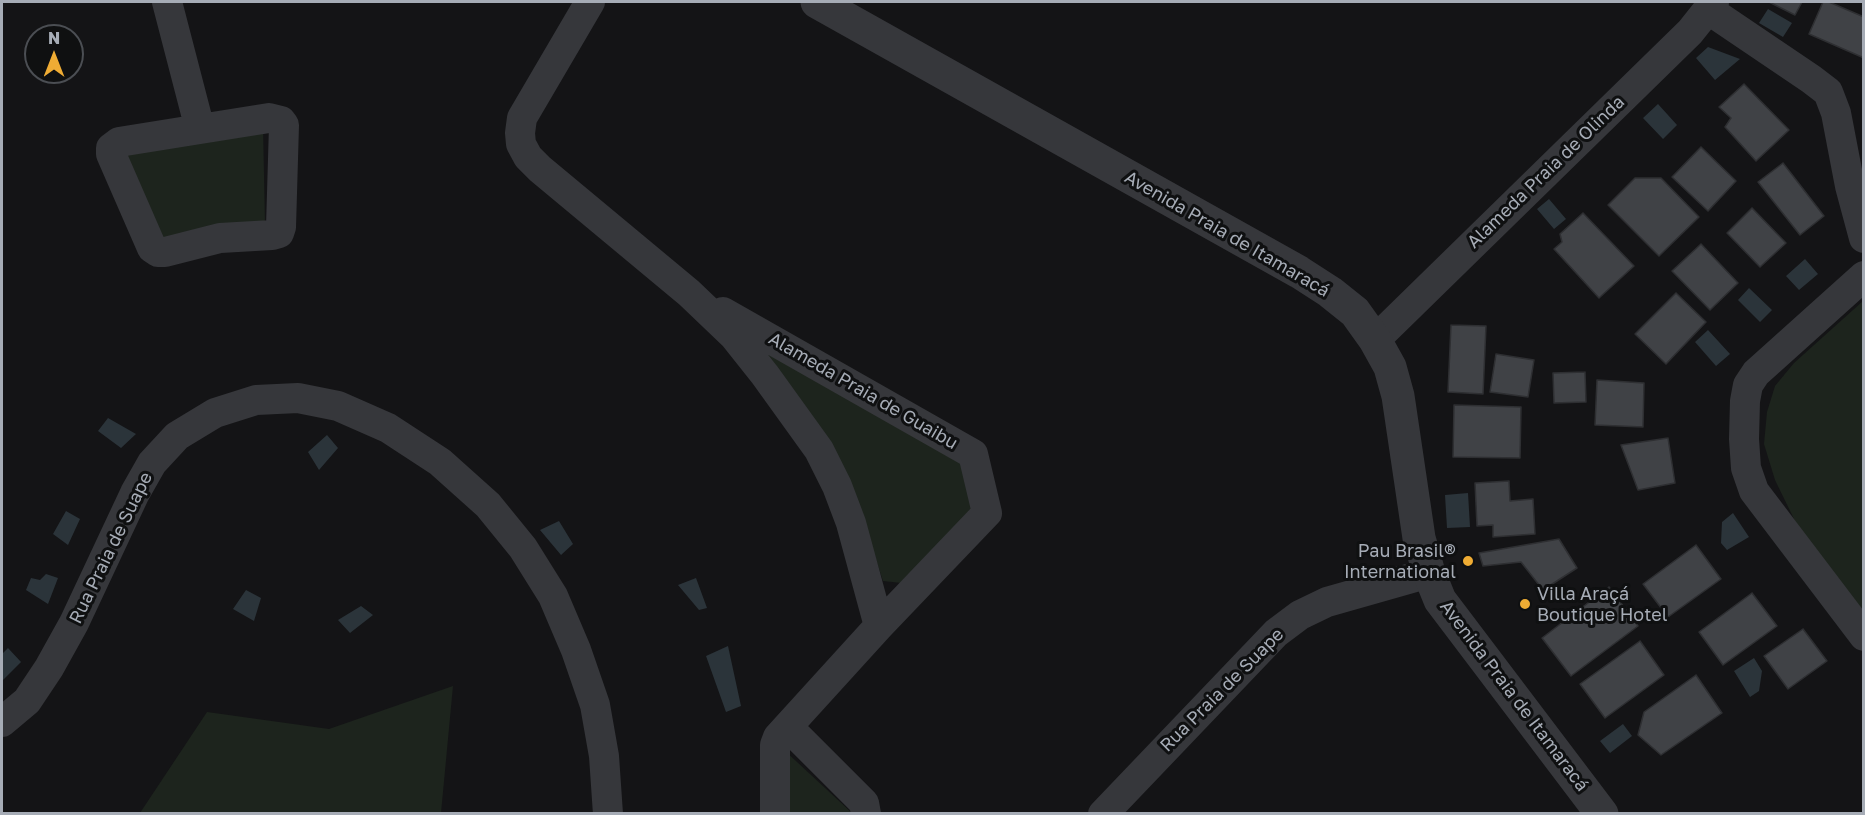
<!DOCTYPE html>
<meta charset="utf-8">
<style>
body{margin:0}
#map{position:relative;width:1865px;height:815px;overflow:hidden;background:#141416;font-family:"Golos Text",sans-serif}
canvas{display:block}
.frame{position:absolute;inset:0;border:3px solid #a6acb6;pointer-events:none}
.north{position:absolute;left:24px;top:24px;width:60px;height:60px;box-sizing:border-box;background:#0f1011;border:2px solid #4b4e53;border-radius:50%;rotate:0deg;font-size:16px;font-weight:700;line-height:24px;text-align:center;color:#a6acb6}
.north::after{content:'';display:block;margin:auto;width:21px;height:27px;background:#efac34;clip-path:polygon(50% 0,100% 100%,50% 72%,0 100%)}
</style>
<div id="map">
<canvas width="1865" height="815"></canvas>
<div class="frame"></div>
<div class="north">N</div>
</div>
<script>
const ctx = document.querySelector('canvas').getContext('2d');
ctx.lineJoin = 'round';
function fill(path, color) { ctx.fillStyle = color; ctx.fill(path, 'evenodd'); }
const shape = rows => new Path2D(rows.map(r => 'M' + r).join(''));
function stroke(path, color, width, dash) { ctx.strokeStyle = color; ctx.lineWidth = width; ctx.lineCap = dash ? 'butt' : 'round'; ctx.setLineDash(dash || []); ctx.stroke(path); }
function write(font, color, halo, rows, align = 'center') {
  ctx.font = font + ' "Golos Text",sans-serif'; ctx.lineWidth = 6; ctx.setLineDash([]); ctx.textBaseline = 'middle'; ctx.strokeStyle = halo; ctx.fillStyle = color; for (const [text, x, y, turn = 0] of rows) {
    ctx.save(); ctx.translate(x, y); ctx.rotate((+turn || 0) * Math.PI / 180); ctx.textAlign = isNaN(turn) ? turn : align; if (halo) ctx.strokeText(text, 0, 0); ctx.fillText(text, 0, 0); ctx.restore();
  }
}
fill(shape([
 [263,126,265,224,159,238,123,153],
 [1863,301,1863,616,1795,521,1775,480,1764,444,1767,412,1775,386,1794,363],
 [746,340,962,454,980,510,911,584,883,581,854,493],
 [453,686,441,813,140,813,207,712,329,729],
 [783,749,852,813,784,813]
]), '#1d241d');
fill(shape([
 [1768,9,1792,23,1783,37,1759,23],
 [1708,47,1740,59,1715,80,1696,58],
 [1658,104,1677,125,1663,139,1643,118],
 [1549,199,1566,219,1554,229,1537,209],
 [1805,259,1818,274,1799,290,1786,276],
 [1749,288,1772,310,1760,322,1738,300],
 [1708,330,1730,354,1716,366,1695,342],
 [108,418,136,434,121,448,98,431],
 [327,435,338,448,319,470,308,452],
 [1468,493,1470,527,1447,528,1445,495],
 [66,511,80,519,68,545,53,534],
 [1733,513,1749,537,1727,550,1721,543,1722,522],
 [559,521,573,544,561,555,540,530],
 [46,574,58,578,48,604,26,590,31,578,40,580],
 [696,578,707,608,699,610,678,585],
 [246,590,261,598,254,621,233,609],
 [361,606,373,615,350,633,338,620],
 [728,646,741,706,726,712,706,656],
 [8,648,21,662,3,680,2,654],
 [1754,658,1762,671,1759,691,1750,697,1734,671],
 [1623,724,1632,736,1610,753,1600,741]
]), '#2b343a');
const building = shape([
 [1769,2,1802,2,1795,15,1769,2],
 [1823,2,1829,2,1864,17,1864,58,1809,34,1823,2],
 [1744,84,1789,130,1756,161,1725,127,1731,118,1719,107,1744,84],
 [1701,147,1736,181,1708,211,1672,177,1701,147],
 [1783,163,1824,216,1800,235,1758,182,1783,163],
 [1635,178,1661,178,1699,217,1659,256,1608,205,1635,178],
 [1752,208,1786,243,1760,267,1727,233,1752,208],
 [1583,213,1634,266,1599,298,1554,249,1562,242,1560,234,1583,213],
 [1701,244,1738,283,1710,310,1672,271,1701,244],
 [1676,293,1706,322,1666,364,1635,334,1676,293],
 [1451,325,1486,326,1483,394,1448,392,1451,325],
 [1496,354,1534,360,1528,397,1490,392,1496,354],
 [1585,372,1586,402,1554,403,1553,373,1585,372],
 [1597,380,1644,383,1643,427,1595,425,1597,380],
 [1454,405,1521,407,1520,458,1453,457,1454,405],
 [1668,438,1675,483,1638,490,1621,445,1668,438],
 [1509,481,1510,501,1533,499,1535,534,1493,537,1493,525,1477,526,1475,483,1509,481],
 [1559,539,1577,568,1543,590,1521,562,1483,566,1479,553,1559,539],
 [1696,545,1721,579,1668,617,1643,584,1696,545],
 [1609,587,1638,626,1571,676,1542,638,1609,587],
 [1752,593,1777,626,1723,665,1699,632,1752,593],
 [1803,629,1827,661,1788,689,1764,656,1803,629],
 [1640,641,1664,675,1605,718,1580,684,1640,641],
 [1696,675,1722,713,1661,755,1638,735,1644,712,1696,675]
]);
fill(building, '#404246');
stroke(building, '#2e2f32', 1.5);
stroke(shape([
 [167,2,200,129,119,142,111,148,111,154,152,248,158,252,165,252,220,238,272,235,279,233,281,227,284,125,281,121,269,118,200,129],
 [590,2,522,118,520,133,521,144,528,157,540,169,689,293,734,336,765,375,819,450,837,486,851,523,879,626,778,737,775,745,775,814],
 [1709,10,1811,79,1828,92,1836,113,1850,186,1864,238],
 [1864,276,1756,373,1748,385,1745,401,1744,439,1746,468,1754,491,1864,636],
 [723,312,973,454,987,513,879,626],
 [1375,340,1690,32,1714,2],
 [2,722,27,701,49,668,74,623,135,493,152,463,177,436,215,413,256,400,298,398,338,406,388,428,440,462,488,505,523,548,553,596,576,650,595,705,604,756,608,814],
 [788,727,864,803,866,814],
 [1103,814,1276,633,1300,615,1327,602,1429,573]
]), '#36373b', 30);
stroke(shape([
 [817,2,1299,272,1330,292,1355,312,1375,340,1390,367,1398,396,1419,538,1429,573,1440,600,1602,814]
]), '#36373b', 33);
for (const [x, y, r, color] of [
 [1468,561,6,"#efac34"],
 [1525,604,6,"#efac34"]
]) { const dot = new Path2D(); dot.arc(x, y, r, 0, 2 * Math.PI); ctx.fillStyle = color; ctx.fill(dot); stroke(dot, '#0f1011', 2); }
write('18px', '#a6acb6', '#0f1011', [
 ["Alameda Praia de Olinda",1546,172,-44],
 ["Avenida Praia de Itamaracá",1227,234,30],
 ["Alameda Praia de Guaibu",863,391,30],
 ["Rua Praia de Suape",111,548,-64],
 ["Rua Praia de Suape",1222,690,-45],
 ["Avenida Praia de Itamaracá",1514,696,53]
]);
write('18px', '#a6acb6', '#0f1011', [
 ["Pau Brasil®",1456,551],
 ["International",1456,572],
 ["Villa Araçá",1537,594,"left"],
 ["Boutique Hotel",1537,615,"left"]
], 'right');
</script>
